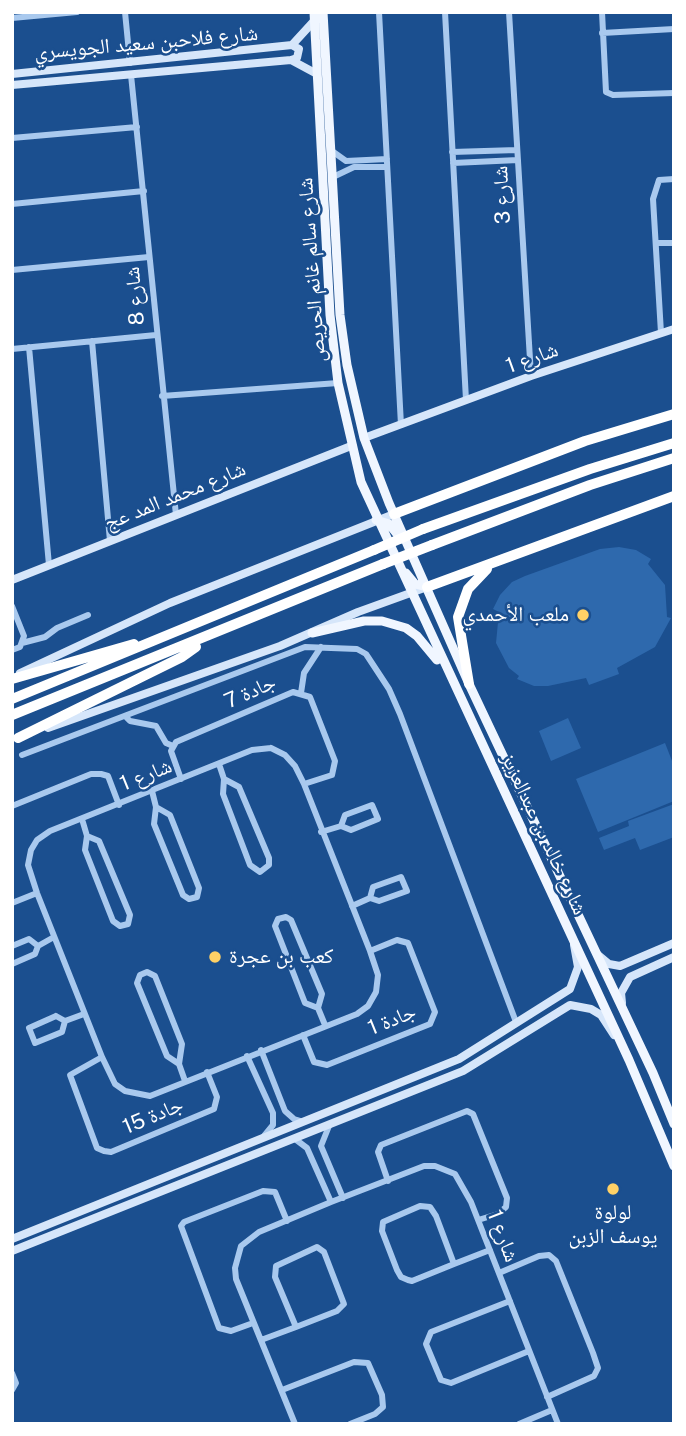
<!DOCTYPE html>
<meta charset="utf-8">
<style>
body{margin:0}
#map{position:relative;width:686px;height:1436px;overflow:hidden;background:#1b4f8f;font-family:"Public Sans",sans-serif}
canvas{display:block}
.frame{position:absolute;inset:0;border:14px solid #fff;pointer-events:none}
</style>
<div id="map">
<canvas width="686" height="1436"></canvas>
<div class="frame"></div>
</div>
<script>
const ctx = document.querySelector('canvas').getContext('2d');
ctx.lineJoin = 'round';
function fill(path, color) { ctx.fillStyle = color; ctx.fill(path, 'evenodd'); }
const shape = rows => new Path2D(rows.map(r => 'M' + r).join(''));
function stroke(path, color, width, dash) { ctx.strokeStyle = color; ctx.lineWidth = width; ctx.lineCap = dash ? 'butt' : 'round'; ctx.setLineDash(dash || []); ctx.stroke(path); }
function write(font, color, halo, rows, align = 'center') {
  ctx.font = font + ' "Public Sans","Noto Naskh Arabic",sans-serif'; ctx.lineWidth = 5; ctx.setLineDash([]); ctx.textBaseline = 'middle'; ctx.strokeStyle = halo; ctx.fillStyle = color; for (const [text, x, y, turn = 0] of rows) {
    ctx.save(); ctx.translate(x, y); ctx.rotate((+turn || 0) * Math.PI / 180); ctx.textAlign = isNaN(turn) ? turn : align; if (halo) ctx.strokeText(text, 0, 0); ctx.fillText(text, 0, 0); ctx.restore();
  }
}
fill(shape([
 [619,547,636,550,651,559,648,564,665,585,667,617,671,618,655,647,617,668,619,674,589,685,586,678,548,686,534,686,517,679,519,676,509,668,496,643,499,612,493,609,500,595,512,582,525,576,600,549],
 [568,718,581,748,551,761,539,731],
 [665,743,674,766,674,801,598,832,576,779],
 [674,804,674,837,640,850,635,838,604,850,599,838,629,826,628,821]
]), '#2e69ad');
stroke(shape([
 [125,12,130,63],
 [379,12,401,425],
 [445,12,466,400],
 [509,12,531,376],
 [602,12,606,92,613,95,674,93],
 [12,18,77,12],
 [602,33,674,29],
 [131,75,176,515],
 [12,138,137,127],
 [332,151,346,161,387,159],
 [452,152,517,150],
 [453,163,518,160],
 [333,177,354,167,387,167],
 [12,204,144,191],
 [656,243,674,243],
 [12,270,149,257],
 [661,333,653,199,659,180,674,179],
 [92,341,110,541],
 [29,347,49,565],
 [12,349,156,335],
 [162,396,338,383],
 [12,606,24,636,20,647,12,650],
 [22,643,45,637,57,628,88,615],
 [301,693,304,673,321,647],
 [125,716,130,721,156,726,166,743,173,746],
 [271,748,285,755,295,766,304,784,370,951,378,975,376,992,368,1006,357,1014,150,1096,125,1091,115,1084,102,1057,37,893,28,865,31,850,37,840,50,831,252,750,271,748],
 [22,755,305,647,357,649,366,654,389,689,400,714,516,1022],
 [219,764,224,779,223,794,250,865,260,872,269,865,269,858,239,787,224,779],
 [181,779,171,751,176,742,293,692,310,697,335,761,332,775,304,784],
 [152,791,156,807,154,824,183,895,189,899,197,897,199,888,170,815,156,807],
 [12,806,91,774,101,774,108,776,119,805],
 [82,819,87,836,85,850,113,921,120,926,128,924,130,915,99,841,87,836],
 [321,832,341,826,351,830,378,819,372,805,345,815,341,826],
 [12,903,37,893],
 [352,906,370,898,379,901,407,891,401,877,373,887,370,898],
 [12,946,29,939,38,946],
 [12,964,35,954,38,946,54,937],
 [318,1008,305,1003,275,926,278,919,286,917,291,920,322,994,318,1008,325,1025],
 [56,1016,65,1021,62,1032,35,1043,29,1028,56,1016],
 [65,1021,84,1014],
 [303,1035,314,1062,327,1065,430,1024,435,1012,408,943,397,940,370,951],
 [261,1050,285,1111,294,1119,304,1122],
 [247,1056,273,1113,273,1125,264,1136],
 [102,1057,70,1075,97,1148,104,1151,111,1152,214,1109,217,1097,207,1072],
 [179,1064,167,1056,137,983,140,975,147,972,155,976,182,1044,179,1064,185,1081],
 [329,1126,321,1146,343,1198],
 [295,1139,307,1148,331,1202],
 [388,1181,378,1152,381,1145,467,1111,473,1114,507,1198,506,1207,498,1214,478,1220],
 [454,1264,436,1216,430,1207,420,1206,383,1222,382,1231,397,1270,401,1277,408,1280,412,1281,454,1264,490,1250],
 [499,1273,539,1256,549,1255,556,1261,593,1353,598,1368,594,1376,547,1397],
 [510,1301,431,1332,426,1344,441,1380,451,1383,529,1351],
 [253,1323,231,1331,219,1328,181,1226,184,1222,263,1191,275,1192,287,1221],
 [261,1340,296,1327,337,1311,344,1304,324,1252,317,1247,276,1266,275,1277,296,1327],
 [12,1373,16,1383,12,1390],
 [282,1390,354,1362,368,1363,382,1395,383,1407,375,1414,350,1424],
 [295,1424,236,1279,235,1268,241,1246,259,1232,331,1202,424,1166,435,1166,455,1174,471,1202,558,1424],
 [519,1424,552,1410]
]), '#a9c9ee', 6);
stroke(shape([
 [291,60,297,58,299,49,292,45],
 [12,74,292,45,314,21],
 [12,85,291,60,317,74],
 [364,438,531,376,674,329],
 [12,580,351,446],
 [20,673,170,603,394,514],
 [48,728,280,646,358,612,427,587],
 [597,954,609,964,620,966,674,943],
 [622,1003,621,993,630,977,674,957],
 [12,1239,459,1059,570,989,578,967,574,945],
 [12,1251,463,1071,570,1005,591,1009,601,1015,614,1035]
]), '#d6e6fa', 8);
stroke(shape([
 [314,12,330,315,338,383,361,482,629,1060,674,1166],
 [323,12,340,315,347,365,364,438,389,503,469,684,653,1073,674,1124],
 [376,520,389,524,401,539],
 [406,573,415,584,427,587],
 [312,633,364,621,382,621,406,628,417,636,437,660]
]), '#f0f6ff', 9);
stroke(shape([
 [394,514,585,441,674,414],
 [423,529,590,469,674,443],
 [432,545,590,485,674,458],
 [427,587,674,496],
 [12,679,134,644],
 [469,684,458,617,468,589,487,569],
 [12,699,374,550],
 [12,715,383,564],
 [18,738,182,657,196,647]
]), '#fff', 10);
stroke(shape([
 [374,550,423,529],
 [383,564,432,545]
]), '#fff', 10);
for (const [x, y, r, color] of [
 [583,615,7,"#ffd166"],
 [215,957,7,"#ffd166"],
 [613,1189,7,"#ffd166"]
]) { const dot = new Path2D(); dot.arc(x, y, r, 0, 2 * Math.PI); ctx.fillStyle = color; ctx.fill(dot); stroke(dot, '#1b4f8f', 2.5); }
write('21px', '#fff', '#1b4f8f', [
 ["شارع فلاحبن سعيد الجويسري",146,43,-5],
 ["شارع 3",502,195,-93],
 ["شارع سالم غانم الحريص",312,270,-94],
 ["شارع 8",135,296,-95],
 ["شارع 1",532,358,-20],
 ["شارع محمد المد عج",175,496,-22],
 ["جادة 7",250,692,-24],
 ["شارع 1",146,775,-22],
 ["شارع خالد بن عبدالعزيز",544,834,65],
 ["جادة 1",392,1020,-22],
 ["جادة 15",153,1116,-23],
 ["شارع 1",503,1236,69]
]);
write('21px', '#fff', '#1b4f8f', [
 ["ملعب الأحمدي",569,615],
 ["كعب بن عجرة",229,957,"left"],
 ["لولوة",613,1213,"center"],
 ["يوسف الزبن",613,1237,"center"]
], 'right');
</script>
